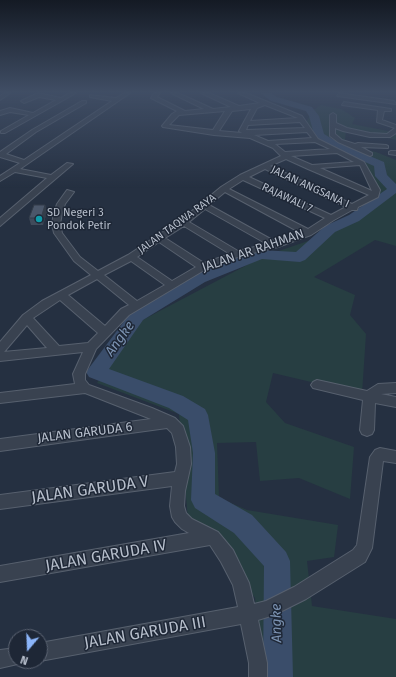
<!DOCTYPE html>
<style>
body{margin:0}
#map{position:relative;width:396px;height:677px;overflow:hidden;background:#253041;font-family:"Fira Sans",sans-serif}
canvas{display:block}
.north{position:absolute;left:8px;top:629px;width:40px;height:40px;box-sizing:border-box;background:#1e2736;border:1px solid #5b6372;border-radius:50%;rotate:199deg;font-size:11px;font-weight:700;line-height:16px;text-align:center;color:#b6becb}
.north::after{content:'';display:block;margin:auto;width:14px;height:18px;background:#8bb5fa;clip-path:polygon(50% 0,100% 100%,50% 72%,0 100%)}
</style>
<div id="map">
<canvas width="396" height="677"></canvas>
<div class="north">N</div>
</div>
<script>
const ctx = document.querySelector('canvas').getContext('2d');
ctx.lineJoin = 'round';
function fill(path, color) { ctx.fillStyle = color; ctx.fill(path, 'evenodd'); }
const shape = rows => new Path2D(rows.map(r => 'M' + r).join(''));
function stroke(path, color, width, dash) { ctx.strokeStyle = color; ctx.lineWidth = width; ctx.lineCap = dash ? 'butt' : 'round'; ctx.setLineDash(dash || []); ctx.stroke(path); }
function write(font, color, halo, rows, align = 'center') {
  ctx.font = font + ' "Fira Sans",sans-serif'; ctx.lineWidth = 3; ctx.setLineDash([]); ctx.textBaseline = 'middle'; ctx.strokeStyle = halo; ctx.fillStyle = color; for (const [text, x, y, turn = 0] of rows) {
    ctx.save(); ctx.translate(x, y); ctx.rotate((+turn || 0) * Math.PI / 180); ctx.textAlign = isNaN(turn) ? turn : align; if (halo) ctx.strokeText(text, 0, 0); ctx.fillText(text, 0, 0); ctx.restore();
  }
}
fill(shape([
 [321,105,341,109,355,118,352,124,388,131,396,129,396,140,358,131,346,132,344,146,376,152,396,160,396,246,375,240,314,277,355,295,350,315,366,334,362,394,273,373,266,402,285,423,354,447,350,499,299,478,260,481,256,442,217,443,219,498,247,510,338,525,334,557,307,561,312,606,396,619,396,677,263,677,255,598,213,543,188,520,179,414,97,383,137,323,264,256,311,240,378,202,375,191,365,165,316,138,306,123,312,111]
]), '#273e42');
fill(shape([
 [260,93,271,93,277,97,312,107,319,116,324,134,341,144,384,162,387,175,396,184,396,193,359,221,335,232,305,260,300,262,262,259,205,282,143,320,109,369,183,396,205,409,208,415,215,453,215,494,252,515,286,552,290,561,293,677,263,677,264,566,234,533,195,508,191,500,193,453,188,420,169,408,89,377,86,372,131,312,193,274,255,251,260,250,296,252,325,226,349,215,387,189,375,176,374,166,333,148,315,138,309,116,306,111,271,101,260,93]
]), '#3a4d6a');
const minor = shape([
 [4,93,10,93,0,100,0,96,4,93],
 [38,93,61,98,69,93,76,93,5,133,1,133,1,131,29,115,10,112,0,115,0,111,10,108,33,113,56,100,39,97,24,103,21,101,38,93],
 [124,93,130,93,20,169,51,175,67,163,73,164,0,226,0,218,47,178,15,172,0,181,0,176,20,163,0,157,0,152,32,130,82,101,86,101,86,103,36,132,6,154,24,160,112,101,90,97,90,95,116,98,124,93],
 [154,93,160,93,157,97,185,111,204,109,171,93,178,93,213,109,231,107,201,93,209,93,239,106,260,103,238,93,246,93,302,116,318,139,364,162,380,190,378,197,358,207,357,210,352,210,334,220,311,235,278,247,240,256,206,269,129,315,96,349,85,374,85,380,89,385,152,408,175,418,183,426,190,447,191,464,185,491,184,506,186,513,192,519,218,532,233,550,249,583,254,604,266,601,294,587,353,550,357,545,370,457,375,450,380,448,396,451,396,463,383,461,372,548,365,562,306,599,274,615,258,620,267,663,267,677,249,677,249,663,241,624,40,661,40,643,238,607,233,585,221,562,210,545,0,582,0,566,189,533,182,529,175,522,172,517,170,506,172,486,0,509,0,495,175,472,177,464,176,447,172,433,167,428,0,451,0,439,151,419,85,393,0,403,0,393,75,384,73,374,83,352,0,361,0,342,23,315,42,301,91,275,74,261,54,233,52,224,54,213,57,204,67,190,74,192,65,204,62,213,60,224,62,233,80,257,98,271,128,255,181,220,221,187,240,175,281,156,273,148,250,138,214,135,163,127,162,126,172,114,177,111,151,98,154,93],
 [265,105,298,118,250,121,257,108,265,105],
 [251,109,239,131,242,133,219,131,232,111,251,109],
 [225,111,213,130,169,125,179,115,225,111],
 [300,122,305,128,246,130,248,125,300,122],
 [307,132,312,138,268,141,254,135,307,132],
 [315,142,330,149,285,152,275,144,315,142],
 [337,153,354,162,312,165,291,156,337,153],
 [286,159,308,169,369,195,352,204,270,166,286,159],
 [360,165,372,191,320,168,360,165],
 [265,169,346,207,331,215,249,177,265,169],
 [243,180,325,218,308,229,229,189,243,180],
 [225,192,301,233,276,242,209,205,225,192],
 [205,209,267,244,238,251,189,222,205,209],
 [184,226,230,254,204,263,165,238,184,226],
 [159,242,196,267,172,281,137,257,159,242],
 [131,261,165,285,137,301,104,275,131,261],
 [97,279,129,305,121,309,105,326,68,295,97,279],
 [60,300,98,333,88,343,59,346,33,318,60,300],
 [27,325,47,348,3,352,4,352,27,325],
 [339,93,394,101,396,104,337,96,339,93],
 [344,102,391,109,391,111,384,111,382,120,396,125,396,133,390,137,370,137,343,131,335,128,335,134,342,140,355,144,358,143,386,145,388,146,388,148,361,147,372,153,372,155,370,156,338,142,330,136,330,115,333,113,336,115,336,123,347,128,370,133,387,134,395,128,377,122,378,110,342,105,344,102],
 [391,151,396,151,396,155,389,154,389,152,391,151],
 [317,380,367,391,378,384,396,383,396,393,381,394,396,397,396,407,375,403,374,430,372,434,367,436,362,434,360,430,363,400,313,388,311,385,313,382,317,380],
 [16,648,16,661,23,661,22,663,0,668,0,650,16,648]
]);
stroke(minor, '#57606e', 2);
fill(minor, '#394250');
fill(shape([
 [45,205,47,212,43,225,31,225,29,218]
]), '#404b5b');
fill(shape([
 [45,205,47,212,43,225,41,218]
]), '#343d4a');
const building = shape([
 [34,205,45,205,41,218,29,218,34,205]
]);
fill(building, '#4b576a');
stroke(building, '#343d4a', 1);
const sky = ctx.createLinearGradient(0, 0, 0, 188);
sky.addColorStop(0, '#141a24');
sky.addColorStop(0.49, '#404e65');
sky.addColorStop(1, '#404e6500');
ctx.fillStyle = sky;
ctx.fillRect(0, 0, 396, 188);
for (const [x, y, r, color] of [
 [39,219,4,"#0f9aa8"]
]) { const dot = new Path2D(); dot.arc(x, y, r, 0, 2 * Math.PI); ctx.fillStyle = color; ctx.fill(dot); stroke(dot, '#1e2736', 1.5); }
write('11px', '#b6becb', '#1e2736', [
 ["JALAN ANGSANA I",310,187,25],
 ["RAJAWALI 7",287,198,25],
 ["JALAN TAQWA RAYA",177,224,-36]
]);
write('11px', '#b6becb', '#1e2736', [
 ["SD Negeri 3",47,213],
 ["Pondok Petir",47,226]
], 'left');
write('13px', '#b6becb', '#1e2736', [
 ["JALAN AR RAHMAN",253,251,-19],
 ["JALAN GARUDA 6",85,433,-7]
]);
write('italic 14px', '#7c93b2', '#1e2736', [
 ["Angke",120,339,-54],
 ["Angke",277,623,-91]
]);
write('16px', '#b6becb', '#1e2736', [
 ["JALAN GARUDA V",90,490,-8],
 ["JALAN GARUDA IV",106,556,-10],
 ["JALAN GARUDA III",145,633,-10]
]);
</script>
